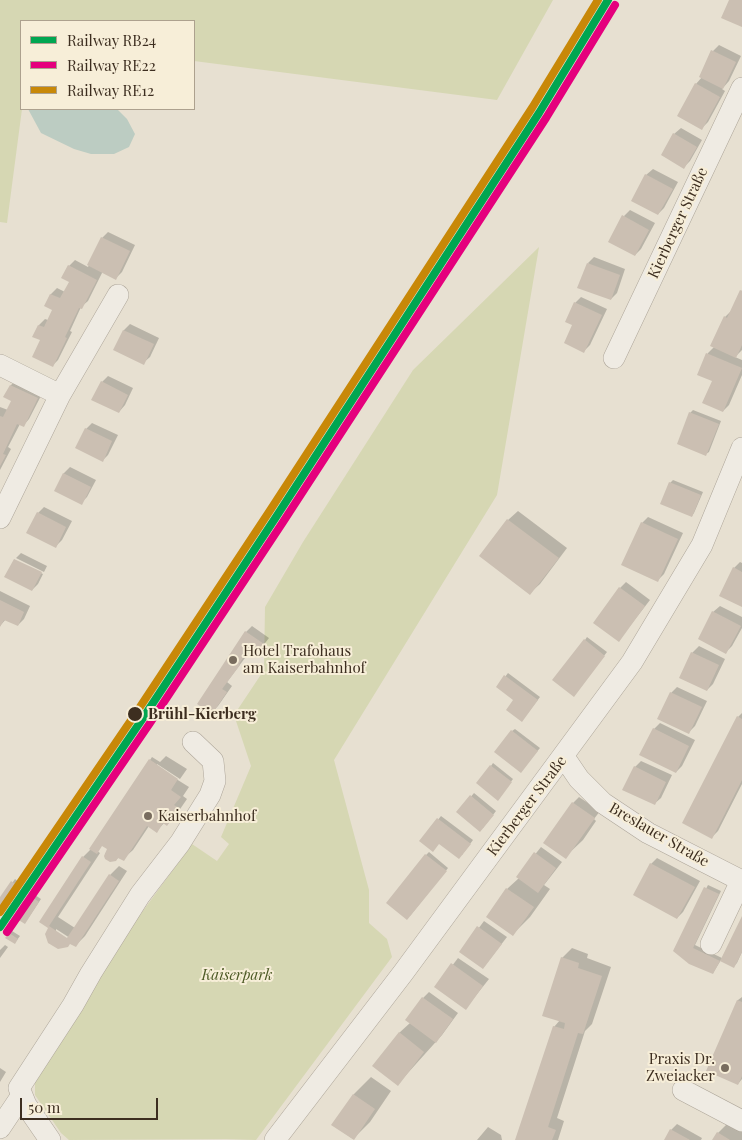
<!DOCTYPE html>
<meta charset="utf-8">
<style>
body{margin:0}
#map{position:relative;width:742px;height:1140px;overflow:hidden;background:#e7e0d1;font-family:"Playfair Display",serif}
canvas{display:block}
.legend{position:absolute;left:20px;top:20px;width:175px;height:90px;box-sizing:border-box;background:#f7eed8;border:1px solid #ada18e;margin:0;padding:6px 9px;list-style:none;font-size:15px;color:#3d2e20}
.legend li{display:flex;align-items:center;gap:10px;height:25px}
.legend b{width:25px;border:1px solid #ada18e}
.scale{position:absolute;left:20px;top:1098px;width:138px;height:22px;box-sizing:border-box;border:2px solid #3d2e20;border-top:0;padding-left:6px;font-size:15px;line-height:18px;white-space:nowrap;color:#3d2e20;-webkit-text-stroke:4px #f7eed8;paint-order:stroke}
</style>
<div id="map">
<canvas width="742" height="1140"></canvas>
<ul class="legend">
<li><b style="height:6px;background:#00a651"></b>Railway RB24</li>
<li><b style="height:6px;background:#e5007d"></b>Railway RE22</li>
<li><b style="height:6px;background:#c88808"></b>Railway RE12</li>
</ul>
<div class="scale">50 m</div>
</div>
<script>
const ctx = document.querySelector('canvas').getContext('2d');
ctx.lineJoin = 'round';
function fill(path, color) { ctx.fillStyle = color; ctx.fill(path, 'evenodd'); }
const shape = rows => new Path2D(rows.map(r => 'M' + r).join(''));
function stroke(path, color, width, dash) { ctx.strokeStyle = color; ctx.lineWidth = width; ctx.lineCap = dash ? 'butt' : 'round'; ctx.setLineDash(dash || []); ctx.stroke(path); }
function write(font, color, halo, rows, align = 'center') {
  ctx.font = font + ' "Playfair Display",serif'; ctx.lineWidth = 4; ctx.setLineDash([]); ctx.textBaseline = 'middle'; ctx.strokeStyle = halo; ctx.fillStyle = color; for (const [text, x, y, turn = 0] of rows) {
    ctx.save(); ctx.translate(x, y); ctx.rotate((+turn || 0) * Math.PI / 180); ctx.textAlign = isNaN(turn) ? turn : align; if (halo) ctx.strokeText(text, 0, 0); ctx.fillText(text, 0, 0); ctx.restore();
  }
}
fill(shape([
 [0,0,553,0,497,100,194,61,194,21,21,21,22,109,7,223,0,222],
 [539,247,497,495,334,760,369,890,369,923,387,939,392,957,256,1140,226,1139,69,1140,61,1133,35,1095,35,1080,101,968,192,844,217,861,229,844,221,837,251,766,234,715,264,670,265,607,303,542,413,370]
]), '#d6d7b3');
fill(shape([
 [28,109,117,109,127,119,135,134,129,147,114,154,91,154,74,149,41,133]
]), '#bcccc2');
fill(shape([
 [719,45,741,56,729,81,722,89,725,91,708,122,702,128,696,84,702,77,713,51],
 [681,128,702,140,690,161,684,167,662,155,674,134],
 [653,169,678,182,664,208,658,214,646,175],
 [630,210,655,223,641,249,635,255,624,216],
 [108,232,135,245,122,272,116,278,103,271,88,301,81,307,70,331,72,332,58,360,52,366,41,340,39,325,45,319,48,320,53,309,46,305,51,294,57,288,65,292,70,281,69,266,75,260,88,267,102,238],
 [594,257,625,269,617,293,611,299,588,263],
 [742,290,742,350,735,357,742,360,742,375,729,405,723,411,714,380,698,374,708,353,714,347,725,317,731,311],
 [581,297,607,309,590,345,584,351,574,325,575,303],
 [130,324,159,338,150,357,143,363,115,349,124,330],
 [108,376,133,388,125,405,119,412,102,382],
 [17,379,43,392,29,419,23,426,20,424,8,447,11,449,0,470,0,407,8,410,13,400,5,396,11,385],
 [693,410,721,421,709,452,706,454,690,413],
 [92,423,118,435,108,455,102,461,86,429],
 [70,467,96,480,87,497,81,503,56,491,64,473],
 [673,480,703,492,694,513,692,516,670,483],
 [44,507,72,521,62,540,56,546,38,513],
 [518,511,567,548,540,584,530,593,481,556,508,520],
 [648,517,683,533,664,574,658,580,642,523],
 [21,553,47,566,44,572,16,558],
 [15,559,15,561,43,574,38,584,32,590,6,577],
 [740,562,742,563,742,605,734,568],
 [626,582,650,600,619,640,620,588],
 [0,591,30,606,24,619,18,625,6,619,0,626],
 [720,606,742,617,742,628,732,646,726,652,699,638,713,612],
 [252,626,269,638,255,656,248,651,244,657,245,658,227,682,232,686,218,706,212,712,246,632],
 [587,637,607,652,576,692,585,640],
 [699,646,725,659,713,684,707,690,681,677,692,653],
 [508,673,540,697,524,718,515,699,498,686],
 [677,687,707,701,695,726,689,732,671,693],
 [742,713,742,784,718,831,712,837,738,717],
 [660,723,695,740,682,766,676,772,654,729],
 [515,729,540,748,523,768,512,731],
 [166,756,187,769,180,779,157,764,157,767,189,787,183,796,187,799,176,815,167,825,164,823,157,831,149,826,133,850,123,859,119,857,116,860,110,861,106,858,105,854,108,849,102,845,97,851,100,853,58,917,75,928,110,875,119,866,127,871,85,936,76,945,71,942,67,946,58,948,49,942,46,934,50,928,40,922,83,857,90,850,152,757,160,762],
 [56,929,73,940,72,943,56,932],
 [641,761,672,775,661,798,654,804,635,767],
 [493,763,513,779,500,796,491,766],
 [474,793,496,811,483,828,458,812],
 [579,797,600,811,594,819,596,821,583,840,565,857,573,803],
 [441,816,473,840,462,855,439,843,421,841],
 [541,847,562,862,544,885,550,889,530,917,513,934,488,917,507,889,519,878,517,877],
 [429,852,448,868,410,916,426,855],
 [657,858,700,881,683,912,677,918,651,864],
 [15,879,20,883,3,907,0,904,0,900],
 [708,885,721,891,695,945,722,958,742,919,742,952,737,963,734,966,721,960,713,973,674,950],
 [35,895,41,899,27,920,33,898],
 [484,921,507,937,483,968,461,952],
 [12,931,20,936,17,940,10,934],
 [5,945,8,947,0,958,0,950],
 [572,948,588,954,587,958,611,967,592,1024,585,1031,557,1118,564,1121,558,1140,517,1140,554,1027,560,1020,562,958],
 [458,958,489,979,466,1008,436,987],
 [429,992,458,1013,442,1035,398,1084,399,1033,410,1023,423,998],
 [742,997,742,1079,738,1084,708,1071,738,1000],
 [0,1068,6,1072,0,1082],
 [371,1077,391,1091,370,1122,353,1139,333,1125,354,1094],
 [735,1116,742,1120,742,1140,714,1140,718,1133],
 [677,1124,702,1138,701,1140,666,1140,671,1130],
 [488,1127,501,1135,502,1140,477,1140]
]), '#0003');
fill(shape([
 [729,0,742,0,742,27,721,18],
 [711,50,736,62,723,89,699,77],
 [695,83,720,97,702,130,677,116],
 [673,133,697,147,684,169,661,155],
 [645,174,673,189,658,215,631,201],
 [622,215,649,230,635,256,608,242],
 [101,237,130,251,116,280,87,265],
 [587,263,620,275,611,300,577,288],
 [68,265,97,280,82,309,79,308,65,337,67,338,53,367,32,357,40,340,32,337,38,325,44,327,52,310,44,306,50,294,60,298,69,282,61,278],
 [740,290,742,291,742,345,736,358,710,346,724,316,727,318],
 [574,302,602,315,584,353,564,343,572,325,565,322],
 [123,330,154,344,144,365,113,350],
 [706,353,742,368,723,412,702,403,712,381,697,375],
 [101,381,128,395,119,413,91,400],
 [10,385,38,398,24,427,17,424,3,454,6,455,0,466,0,416,3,417,11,401,3,397],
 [689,412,719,424,706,456,677,444],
 [85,428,112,441,103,462,75,448],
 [63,473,91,487,82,505,54,491],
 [669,482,701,495,692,517,660,504],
 [37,512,66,527,56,548,26,533],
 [507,519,559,558,530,595,479,556],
 [641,522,678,539,658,582,621,565],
 [14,559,42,572,32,591,4,577],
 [733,567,742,572,742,607,719,596],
 [619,587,645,606,619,642,593,623],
 [0,600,24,612,18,626,4,620,0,627],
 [712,611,741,626,726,654,698,639],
 [245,631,264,644,255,657,247,652,239,664,240,665,222,689,227,692,212,714,197,704],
 [584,639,605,656,574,697,552,680],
 [691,652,719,665,707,691,679,678],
 [504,675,538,700,522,722,506,710,513,700,496,687],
 [670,692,702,707,689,734,657,719],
 [737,716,742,719,742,780,712,839,682,823],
 [653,728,689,746,676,773,639,755],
 [511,730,538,751,521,773,494,752],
 [149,759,178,779,171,790,181,797,174,805,179,808,167,826,163,823,157,833,147,826,124,861,118,858,116,861,110,862,105,859,104,856,107,849,102,846,97,854,89,849],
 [490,765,512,782,498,801,476,783],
 [634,766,666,782,655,805,622,790],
 [470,795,494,815,480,832,456,812],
 [572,802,595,818,566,859,543,843],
 [437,818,471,844,459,859,439,844,433,852,419,841],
 [534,852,556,868,538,893,516,877],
 [425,854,447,871,407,920,386,903],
 [82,856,91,862,49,926,67,938,109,874,119,881,76,947,70,944,68,947,58,949,48,943,45,934,48,928,39,922],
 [650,863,695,887,677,919,633,895],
 [11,881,18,886,3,908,0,906,0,897],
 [704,887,719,894,693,948,720,961,713,974,689,964,673,951],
 [506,888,534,907,513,936,486,917],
 [32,897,39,902,25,924,17,919],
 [742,916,742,952,734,968,720,961],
 [477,926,502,944,483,969,459,952],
 [9,933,18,939,15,944,5,938],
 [561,957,579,963,578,968,602,976,583,1034,578,1033,548,1127,556,1130,552,1140,515,1140,553,1026,564,1029,565,1023,542,1016],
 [451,963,483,986,466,1010,434,987],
 [422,997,453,1019,436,1043,405,1020],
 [737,1000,742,1002,742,1076,738,1085,706,1071],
 [399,1032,424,1052,398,1086,372,1066],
 [353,1094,375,1109,354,1140,331,1125],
 [670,1129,690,1140,664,1140],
 [717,1132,730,1140,712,1140]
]), '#cbbfb2');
const minor = shape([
 [614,358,742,88],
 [0,365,60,395],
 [0,518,60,395,118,295],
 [564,757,579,779,603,803,648,833,742,881],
 [711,944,741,881],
 [683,1090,742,1121],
 [0,1128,22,1095],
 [50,1140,26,1105,19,1088,73,1005,91,973,140,895,180,843,210,795,215,781,213,761,193,742],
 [275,1140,403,973,632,662,702,545,742,448]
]);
stroke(minor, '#ada599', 22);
stroke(minor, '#efebe3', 21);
stroke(shape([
 [0,927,143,718,276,517,539,113,608,0]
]), '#00a651', 8);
stroke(shape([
 [7,932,150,723,283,522,546,118,615,5]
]), '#e5007d', 8);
stroke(shape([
 [0,912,136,713,269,512,532,108,598,0]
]), '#c88808', 8);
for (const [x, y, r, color] of [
 [233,660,5,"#786c5e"],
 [135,714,8,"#3d2e20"],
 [148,816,5,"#786c5e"],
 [725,1068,5,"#786c5e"]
]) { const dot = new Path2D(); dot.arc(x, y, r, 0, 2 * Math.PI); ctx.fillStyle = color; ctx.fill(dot); stroke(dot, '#f7eed8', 2); }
write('15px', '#3d2e20', '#f7eed8', [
 ["Kierberger Straße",678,223,-65],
 ["Kierberger Straße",527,806,-53],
 ["Breslauer Straße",659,835,30]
]);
write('15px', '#3d2e20', '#f7eed8', [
 ["Hotel Trafohaus",243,651],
 ["am Kaiserbahnhof",243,668],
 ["Kaiserbahnhof",158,816],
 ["Praxis Dr.",715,1059,"right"],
 ["Zweiacker",715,1076,"right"]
], 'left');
write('bold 15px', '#3d2e20', '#f7eed8', [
 ["Brühl-Kierberg",148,714]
], 'left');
write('italic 15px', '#4d5a26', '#f7eed8', [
 ["Kaiserpark",237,975]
]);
</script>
